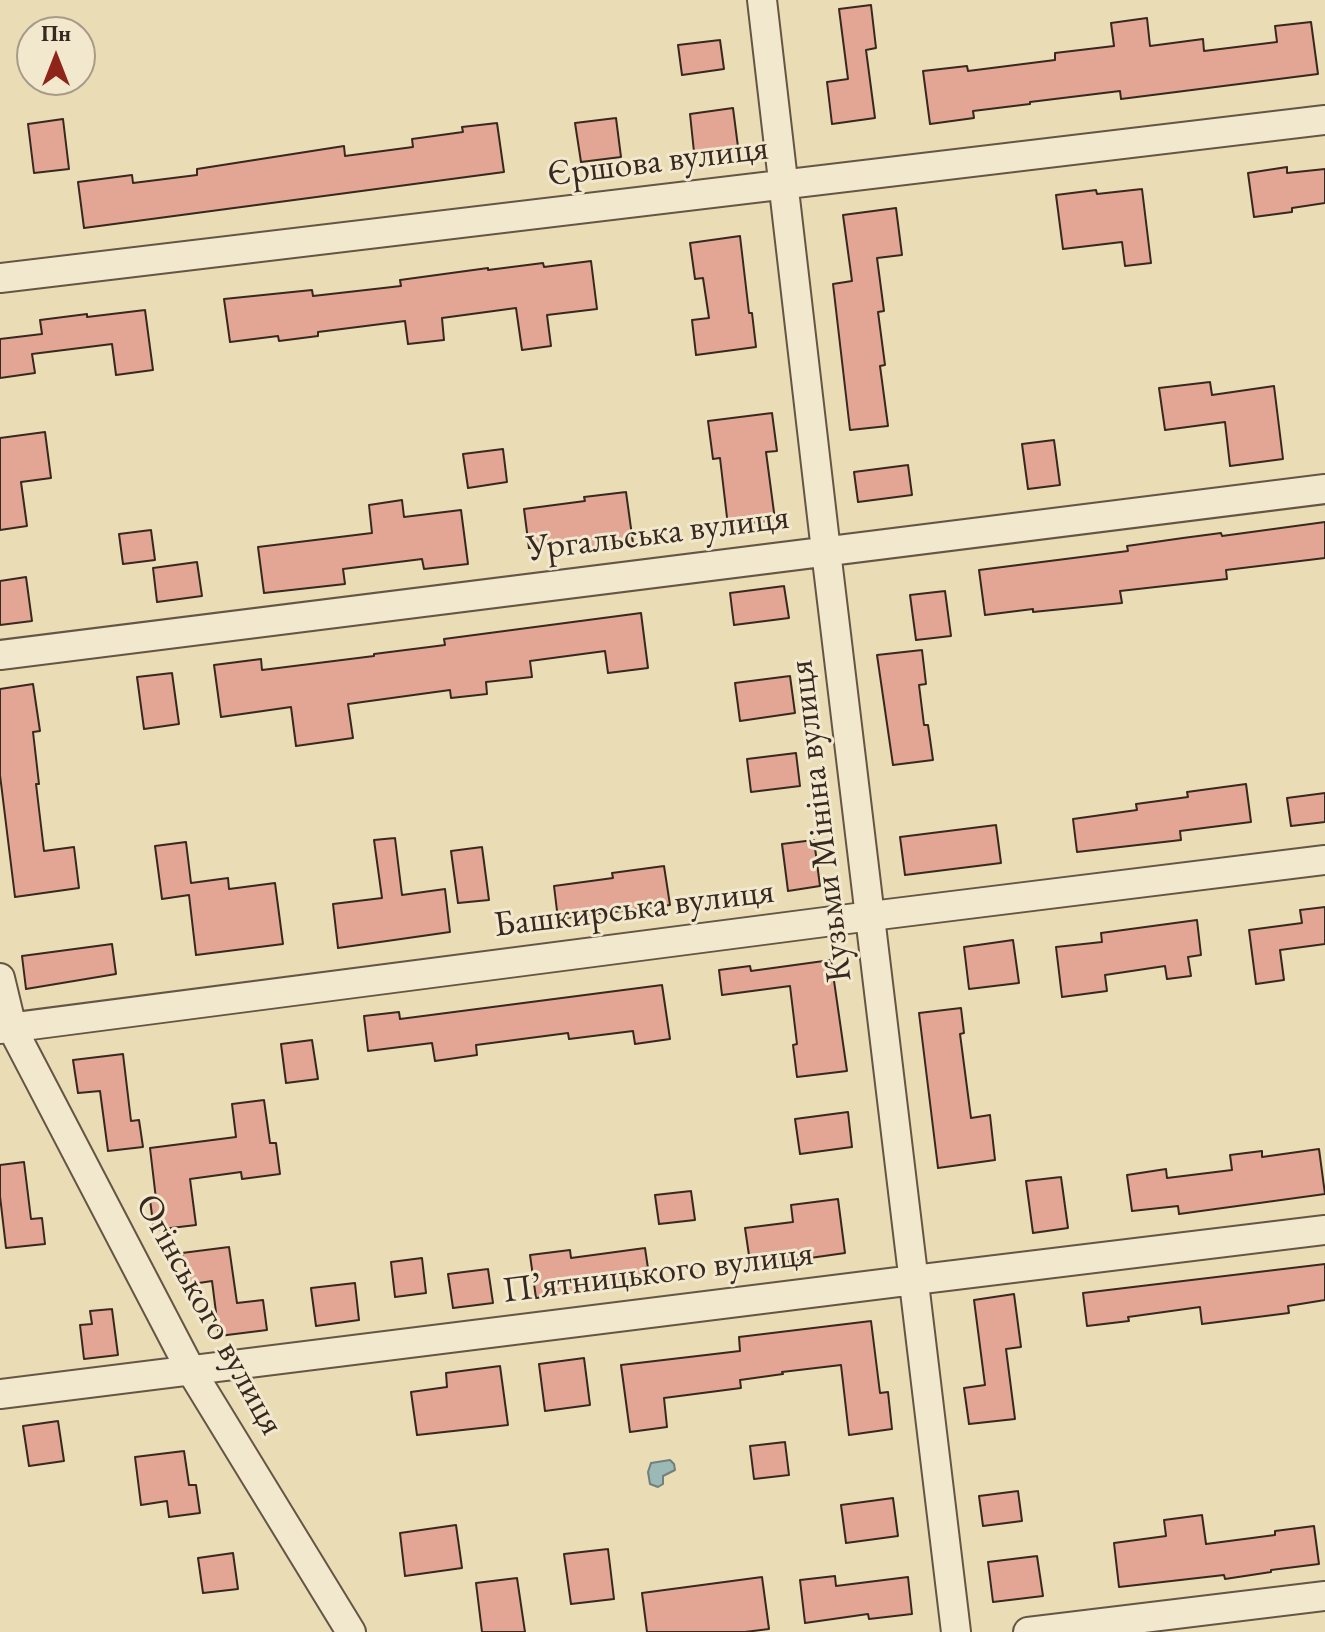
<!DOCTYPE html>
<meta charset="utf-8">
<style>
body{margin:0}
#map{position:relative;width:1325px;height:1632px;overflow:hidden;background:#eadcb4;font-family:"EB Garamond",serif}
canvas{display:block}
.north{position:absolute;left:16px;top:16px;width:80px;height:80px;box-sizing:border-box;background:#f1e8ce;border:2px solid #a79b88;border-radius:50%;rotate:0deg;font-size:22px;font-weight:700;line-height:32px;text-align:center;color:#372820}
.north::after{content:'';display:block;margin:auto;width:28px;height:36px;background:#8f2418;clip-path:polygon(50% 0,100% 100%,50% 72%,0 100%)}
</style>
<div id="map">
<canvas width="1325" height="1632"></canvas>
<div class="north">Пн</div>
</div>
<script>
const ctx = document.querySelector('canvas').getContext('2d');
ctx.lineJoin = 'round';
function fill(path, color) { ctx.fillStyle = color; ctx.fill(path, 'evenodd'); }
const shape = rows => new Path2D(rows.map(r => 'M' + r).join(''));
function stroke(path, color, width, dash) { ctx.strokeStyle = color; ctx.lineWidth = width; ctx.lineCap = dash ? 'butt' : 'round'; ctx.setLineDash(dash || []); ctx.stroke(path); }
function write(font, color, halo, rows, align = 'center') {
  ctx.font = font + ' "EB Garamond",serif'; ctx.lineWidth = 6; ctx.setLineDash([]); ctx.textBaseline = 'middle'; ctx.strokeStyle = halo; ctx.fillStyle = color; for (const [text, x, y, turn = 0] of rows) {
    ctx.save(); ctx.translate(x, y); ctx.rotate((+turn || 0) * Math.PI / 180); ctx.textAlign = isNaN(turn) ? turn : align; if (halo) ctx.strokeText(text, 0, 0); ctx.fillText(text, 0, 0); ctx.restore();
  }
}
const water = shape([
 [670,1460,674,1464,675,1470,663,1476,663,1484,658,1487,650,1484,648,1472,651,1463,670,1460]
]);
fill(water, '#9bb9b6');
stroke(water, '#737f7a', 2);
const building = shape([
 [871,5,876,48,866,50,875,118,832,124,827,82,848,79,839,9,871,5],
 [1147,18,1150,46,1203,39,1204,51,1277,42,1275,26,1311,22,1318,74,1121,99,1120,91,1030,102,1030,104,973,111,974,118,930,124,923,71,967,66,968,71,1055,60,1055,53,1114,46,1111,23,1147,18],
 [720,40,724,69,682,75,678,45,720,40],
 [733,108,738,147,694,152,690,114,733,108],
 [616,118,621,157,581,162,575,123,616,118],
 [63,119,69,169,34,173,28,124,63,119],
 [497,123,504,172,84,228,78,182,132,175,133,183,197,175,197,169,344,146,345,156,413,147,412,139,463,132,462,127,497,123],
 [1287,167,1287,173,1325,169,1325,203,1292,208,1292,212,1254,217,1248,173,1287,167],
 [1142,189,1151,263,1125,266,1122,242,1063,249,1056,195,1096,190,1097,194,1142,189],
 [896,208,902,255,877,258,884,311,878,312,885,365,880,366,888,426,850,430,833,284,852,281,843,215,896,208],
 [740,236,749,313,752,313,756,347,696,355,692,320,709,318,703,278,695,279,690,243,740,236],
 [591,261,597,309,547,315,551,346,522,350,516,308,442,318,444,340,408,344,405,321,318,332,318,336,279,341,278,336,230,342,224,299,312,290,313,296,401,286,400,280,488,268,488,270,543,263,544,267,591,261],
 [145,310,153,370,116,375,112,344,32,354,35,373,0,378,0,339,42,334,40,320,87,314,87,317,145,310],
 [1210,382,1212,395,1274,386,1283,459,1230,466,1225,422,1165,430,1159,388,1210,382],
 [772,413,777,451,766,452,775,520,728,526,720,458,713,459,708,421,772,413],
 [45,432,51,478,21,482,27,526,0,530,0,438,45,432],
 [1054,440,1060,485,1028,489,1022,444,1054,440],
 [503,449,507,482,468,488,463,454,503,449],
 [908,465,912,495,858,502,854,472,908,465],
 [626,492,633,543,591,549,590,540,529,548,524,509,585,501,584,497,626,492],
 [402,500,404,517,461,510,468,564,424,569,422,559,343,569,345,584,264,593,258,547,372,533,369,505,402,500],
 [1325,522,1325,558,1226,570,1227,579,1120,591,1122,603,1033,612,1033,609,985,615,979,570,1128,551,1127,546,1183,538,1221,533,1222,536,1325,522],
 [151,530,155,560,123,564,119,534,151,530],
 [197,562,202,596,157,602,153,568,197,562],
 [26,577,32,621,0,625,0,581,26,577],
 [784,586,789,618,734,625,730,593,784,586],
 [945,591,951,636,916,640,910,595,945,591],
 [641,613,648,668,608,673,605,651,530,661,532,677,486,682,487,694,451,698,450,690,348,704,353,738,296,746,291,707,221,717,214,665,261,659,262,670,374,656,374,654,445,645,444,639,641,613],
 [922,650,926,684,919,685,924,725,928,725,933,760,893,765,877,655,922,650],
 [172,673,179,724,144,729,137,677,172,673],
 [790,676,795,713,740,721,735,683,790,676],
 [33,684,40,731,33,732,39,784,36,784,44,851,74,847,79,888,15,897,0,775,0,689,33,684],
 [796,753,800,786,751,792,747,759,796,753],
 [1246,784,1251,822,1180,831,1181,840,1077,852,1073,819,1137,810,1136,804,1188,797,1187,792,1246,784],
 [1325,793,1325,822,1291,826,1287,798,1325,793],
 [996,825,1001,863,905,875,900,837,996,825],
 [395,838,402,895,445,889,450,932,338,948,333,904,382,898,374,840,395,838],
 [814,840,820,886,788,891,782,844,814,840],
 [186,842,191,883,228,878,229,889,275,883,283,944,196,955,189,895,162,899,155,846,186,842],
 [482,847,489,900,458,903,451,851,482,847],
 [664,866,670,905,558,919,554,886,613,878,612,873,664,866],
 [1325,907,1325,944,1280,950,1284,980,1256,984,1249,930,1302,923,1300,910,1325,907],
 [1197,920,1201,955,1188,957,1191,976,1167,979,1165,966,1105,975,1107,991,1062,997,1056,947,1102,942,1101,933,1197,920],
 [1013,940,1019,983,969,989,964,947,1013,940],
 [112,944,116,974,26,989,22,956,112,944],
 [831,960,847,1071,797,1077,793,1045,797,1044,790,986,722,995,719,970,750,966,751,971,831,960],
 [662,985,670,1039,635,1044,633,1031,569,1039,568,1033,476,1045,477,1055,435,1061,432,1043,368,1051,364,1016,399,1012,400,1019,662,985],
 [961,1008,964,1033,960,1034,971,1118,990,1115,995,1160,938,1168,919,1013,961,1008],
 [312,1040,318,1079,286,1083,281,1044,312,1040],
 [123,1054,131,1121,139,1120,143,1147,108,1151,100,1091,78,1093,73,1060,123,1054],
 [264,1100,270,1143,276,1143,280,1174,242,1179,241,1172,190,1179,196,1225,154,1230,150,1200,156,1199,150,1148,236,1137,232,1104,264,1100],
 [848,1112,852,1147,800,1154,795,1119,848,1112],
 [1319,1149,1325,1194,1179,1214,1178,1206,1132,1211,1127,1175,1166,1169,1167,1178,1232,1170,1230,1155,1262,1151,1262,1157,1319,1149],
 [24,1162,31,1219,42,1218,45,1244,6,1248,0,1196,0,1165,24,1162],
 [1061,1177,1068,1228,1033,1233,1026,1181,1061,1177],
 [691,1191,695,1220,659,1224,655,1195,691,1191],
 [838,1199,845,1253,789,1261,790,1263,751,1269,745,1228,793,1222,791,1205,838,1199],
 [229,1247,237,1303,263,1300,267,1330,219,1336,212,1281,186,1285,182,1253,229,1247],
 [645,1248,650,1282,536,1298,530,1255,570,1250,571,1258,645,1248],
 [422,1258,426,1293,395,1297,391,1262,422,1258],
 [1325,1264,1325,1300,1288,1306,1289,1313,1202,1324,1200,1307,1128,1317,1129,1321,1087,1326,1083,1293,1325,1264],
 [488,1269,493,1303,453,1308,448,1274,488,1269],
 [355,1283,359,1320,316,1326,311,1288,355,1283],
 [1014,1294,1021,1347,1006,1349,1015,1419,969,1424,964,1388,985,1385,974,1300,1014,1294],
 [112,1309,118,1355,84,1359,80,1325,92,1324,90,1311,112,1309],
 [871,1321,880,1393,888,1392,892,1429,849,1435,841,1365,782,1372,783,1374,740,1380,741,1388,664,1398,667,1427,630,1432,621,1365,740,1351,739,1337,871,1321],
 [584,1358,590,1405,545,1411,539,1364,584,1358],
 [500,1366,508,1425,417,1435,411,1392,447,1387,446,1373,500,1366],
 [58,1421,64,1461,29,1466,23,1426,58,1421],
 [785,1442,789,1475,754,1479,750,1446,785,1442],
 [184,1451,189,1485,196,1485,200,1513,169,1517,167,1501,141,1505,135,1457,184,1451],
 [1018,1491,1022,1521,983,1526,979,1496,1018,1491],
 [893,1498,898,1536,846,1543,841,1505,893,1498],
 [1202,1515,1206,1544,1275,1535,1275,1531,1314,1526,1319,1564,1271,1570,1271,1572,1225,1579,1224,1575,1119,1587,1114,1543,1166,1536,1164,1520,1202,1515],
 [456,1525,462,1568,405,1576,400,1533,456,1525],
 [608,1549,614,1599,571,1604,564,1554,608,1549],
 [233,1553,238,1589,203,1593,198,1558,233,1553],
 [1037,1556,1043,1596,993,1602,988,1562,1037,1556],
 [835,1576,836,1586,908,1577,912,1614,869,1619,868,1614,805,1623,800,1580,835,1576],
 [762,1577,769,1629,745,1632,647,1632,642,1593,762,1577],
 [517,1578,525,1632,482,1632,476,1583,517,1578]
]);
fill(building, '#e4a694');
stroke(building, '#372820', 2);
const street = shape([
 [762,0,826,551,956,1632],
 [0,278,1325,120],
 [0,655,1325,489],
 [0,978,12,1028,190,1369,351,1632],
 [0,1029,871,916,1325,860],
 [0,1394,914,1280,1325,1230],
 [1028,1632,1325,1596]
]);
stroke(street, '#645545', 32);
stroke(street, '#f1e8ce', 28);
write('36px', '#372820', '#f1e8ce', [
 ["Єршова вулиця",658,162,-7],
 ["Ургальська вулиця",658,534,-7],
 ["Кузьми Мініна вулиця",821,821,-97],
 ["Башкирська вулиця",634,909,-7],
 ["П’ятницького вулиця",658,1273,-7],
 ["Огінського вулиця",209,1315,61]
]);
</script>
